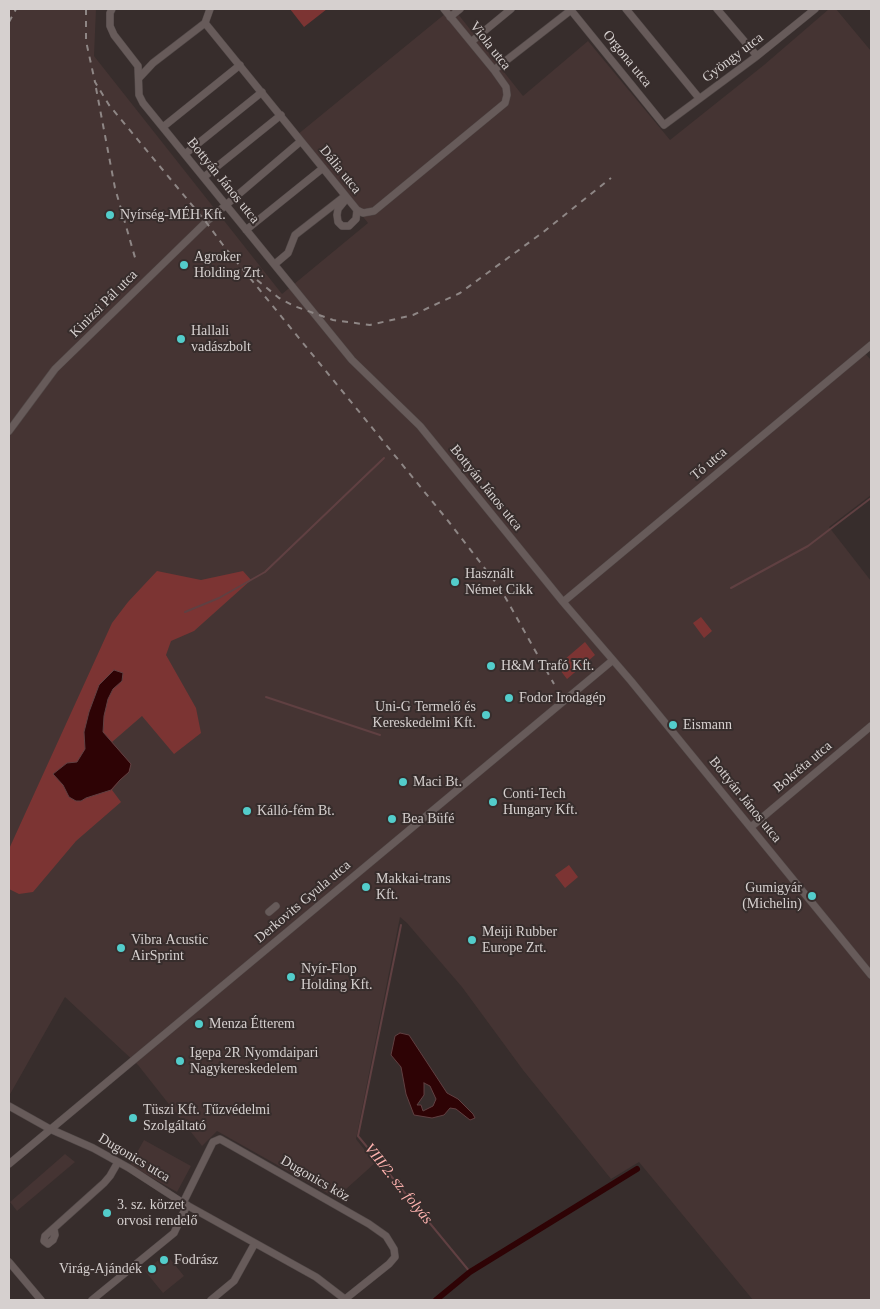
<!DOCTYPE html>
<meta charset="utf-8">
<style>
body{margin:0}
#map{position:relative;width:880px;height:1309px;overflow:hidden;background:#372d2c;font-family:Georgia,serif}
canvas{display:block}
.frame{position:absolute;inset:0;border:10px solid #d6d0cf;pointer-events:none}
</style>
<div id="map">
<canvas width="880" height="1309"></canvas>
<div class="frame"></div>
</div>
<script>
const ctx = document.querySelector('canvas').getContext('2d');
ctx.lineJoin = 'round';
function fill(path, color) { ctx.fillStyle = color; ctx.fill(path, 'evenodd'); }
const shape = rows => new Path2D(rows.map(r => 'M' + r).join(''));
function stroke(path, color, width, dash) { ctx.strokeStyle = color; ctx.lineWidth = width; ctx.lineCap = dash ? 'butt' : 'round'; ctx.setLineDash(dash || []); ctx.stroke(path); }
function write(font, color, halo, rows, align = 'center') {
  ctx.font = font + ' Georgia,serif'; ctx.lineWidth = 4; ctx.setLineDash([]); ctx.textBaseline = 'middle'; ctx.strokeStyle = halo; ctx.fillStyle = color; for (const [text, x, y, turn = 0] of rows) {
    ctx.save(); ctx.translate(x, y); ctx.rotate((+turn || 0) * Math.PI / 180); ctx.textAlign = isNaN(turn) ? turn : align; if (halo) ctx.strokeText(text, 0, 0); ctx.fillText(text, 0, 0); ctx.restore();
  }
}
fill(shape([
 [9,9,96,9,94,56,282,294,368,223,297,135,451,9,454,9,523,96,588,41,670,140,764,65,829,9,836,9,871,51,871,341,861,349,871,360,871,495,829,527,871,581,871,1300,753,1300,639,1162,611,1179,523,1070,462,987,407,923,400,917,356,1139,375,1163,336,1198,217,1131,202,1146,138,1065,65,997,9,1096],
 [144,1140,191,1166,177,1192,130,1165],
 [65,1154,75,1162,17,1211,10,1202],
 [166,1254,184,1276,163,1293,145,1271]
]), '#453433');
fill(shape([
 [290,9,327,9,304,27],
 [157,571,201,580,243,571,251,580,194,631,171,641,166,655,196,708,201,733,174,754,142,716,112,742,131,764,129,772,120,780,112,790,121,802,76,841,33,892,19,894,9,889,9,849,112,623,128,602],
 [701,617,712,631,704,638,693,623],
 [585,642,595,655,567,679,557,666],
 [569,865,578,877,565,888,555,875]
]), '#7c3433');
const water = shape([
 [114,670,123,673,122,681,113,689,108,699,104,716,103,732,131,764,129,772,120,780,111,790,86,798,81,801,76,801,69,797,63,785,53,774,67,763,77,762,85,749,84,732,89,712,99,685,114,670],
 [400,1033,409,1035,447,1093,458,1099,473,1114,475,1118,470,1120,456,1109,450,1108,444,1115,432,1118,414,1115,406,1094,401,1067,391,1055,395,1036,400,1033],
 [424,1083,430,1086,436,1099,433,1106,423,1111,421,1105,417,1105,424,1095,424,1083]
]);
fill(water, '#2e0305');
stroke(water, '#604042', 1);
stroke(shape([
 [731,588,808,546,871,498],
 [185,612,219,598,265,572,384,458],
 [266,697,380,735],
 [401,925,358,1136,470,1272]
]), '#604042', 2);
stroke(shape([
 [436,1300,470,1272,637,1169]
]), '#2e0305', 6);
const street = shape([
 [112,9,110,13,110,26,114,35,138,66,139,95,143,103,352,360,420,426,563,602,631,681,871,975],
 [570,9,664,125,757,56,815,9],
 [626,9,699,98],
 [717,9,757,56],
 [450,17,460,9],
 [205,23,357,210,363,213,374,211,505,103,507,95,506,87,494,70,444,9],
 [471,42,511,9],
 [494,70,571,10],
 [139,78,153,63,205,23,210,9],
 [163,127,240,65],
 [185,154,262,92],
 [204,177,281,115],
 [347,198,338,209,337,215,338,222,342,226,349,226,356,219,357,210],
 [246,230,323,168],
 [275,264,288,253,295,235,345,196],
 [9,431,55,369,206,222,301,141],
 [563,602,871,345],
 [751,827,871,726],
 [269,912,276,906],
 [9,1106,50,1129,93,1148,129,1168,183,1203,316,1277,346,1300],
 [9,1164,613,660],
 [183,1203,213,1142,220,1139,369,1224,386,1236,394,1249,395,1257,389,1264,344,1300],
 [54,1229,55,1235,53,1240,48,1244,44,1241,45,1236,104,1183,110,1176,118,1162],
 [9,1262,41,1300],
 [92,1300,174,1233,187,1205],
 [211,1300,234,1281,255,1243]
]);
stroke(street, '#524948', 8);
stroke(street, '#675b5a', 7);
stroke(shape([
 [86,9,86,41,95,82,109,105,206,222,223,245,445,517,500,588,554,684],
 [9,22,16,9],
 [96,88,115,188,136,261],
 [257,280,279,298,294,306,333,320,370,325,413,315,460,293,542,233,611,178]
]), '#8e8685', 2, [6, 6]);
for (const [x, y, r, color] of [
 [110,215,5,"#53cdcb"],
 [184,265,5,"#53cdcb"],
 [181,339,5,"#53cdcb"],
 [455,582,5,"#53cdcb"],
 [491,666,5,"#53cdcb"],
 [509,698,5,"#53cdcb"],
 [486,715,5,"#53cdcb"],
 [673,725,5,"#53cdcb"],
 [403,782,5,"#53cdcb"],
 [493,802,5,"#53cdcb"],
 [247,811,5,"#53cdcb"],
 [392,819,5,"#53cdcb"],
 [366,887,5,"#53cdcb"],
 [812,896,5,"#53cdcb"],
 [472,940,5,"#53cdcb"],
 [121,948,5,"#53cdcb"],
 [291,977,5,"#53cdcb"],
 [199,1024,5,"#53cdcb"],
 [180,1061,5,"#53cdcb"],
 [133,1118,5,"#53cdcb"],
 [107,1213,5,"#53cdcb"],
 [164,1260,5,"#53cdcb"],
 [152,1269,5,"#53cdcb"]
]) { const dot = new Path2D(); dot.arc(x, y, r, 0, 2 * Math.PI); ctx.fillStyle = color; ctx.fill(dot); stroke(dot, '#372d2c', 2); }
write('14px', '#d6d0cf', '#372d2c', [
 ["Viola utca",490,46,52],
 ["Gyöngy utca",733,58,-37],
 ["Orgona utca",627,59,51],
 ["Dália utca",340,170,51],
 ["Bottyán János utca",223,181,51],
 ["Kinizsi Pál utca",104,304,-45],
 ["Tó utca",709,464,-40],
 ["Bottyán János utca",486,488,51],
 ["Bokréta utca",803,767,-40],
 ["Bottyán János utca",745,800,51],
 ["Derkovits Gyula utca",303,902,-40],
 ["Dugonics utca",134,1158,31],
 ["Dugonics köz",315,1179,30]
]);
write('14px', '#d6d0cf', '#372d2c', [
 ["Nyírség-MÉH Kft.",120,215],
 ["Agroker",194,257],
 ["Holding Zrt.",194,273],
 ["Hallali",191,331],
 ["vadászbolt",191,347],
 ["Használt",465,574],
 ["Német Cikk",465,590],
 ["H&M Trafó Kft.",501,666],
 ["Fodor Irodagép",519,698],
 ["Uni-G Termelő és",476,707,"right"],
 ["Kereskedelmi Kft.",476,723,"right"],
 ["Eismann",683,725],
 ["Maci Bt.",413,782],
 ["Conti-Tech",503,794],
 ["Hungary Kft.",503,810],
 ["Kálló-fém Bt.",257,811],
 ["Bea Büfé",402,819],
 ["Makkai-trans",376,879],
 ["Kft.",376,895],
 ["Gumigyár",802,888,"right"],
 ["(Michelin)",802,904,"right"],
 ["Meiji Rubber",482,932],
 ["Europe Zrt.",482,948],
 ["Vibra Acustic",131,940],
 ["AirSprint",131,956],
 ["Nyír-Flop",301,969],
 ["Holding Kft.",301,985],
 ["Menza Étterem",209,1024],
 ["Igepa 2R Nyomdaipari",190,1053],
 ["Nagykereskedelem",190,1069],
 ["Tüszi Kft. Tűzvédelmi",143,1110],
 ["Szolgáltató",143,1126],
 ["3. sz. körzet",117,1205],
 ["orvosi rendelő",117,1221],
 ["Fodrász",174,1260],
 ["Virág-Ajándék",142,1269,"right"]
], 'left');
write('italic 15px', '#ffb3af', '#372d2c', [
 ["VIII/2. sz. folyás",398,1184,51]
]);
</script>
